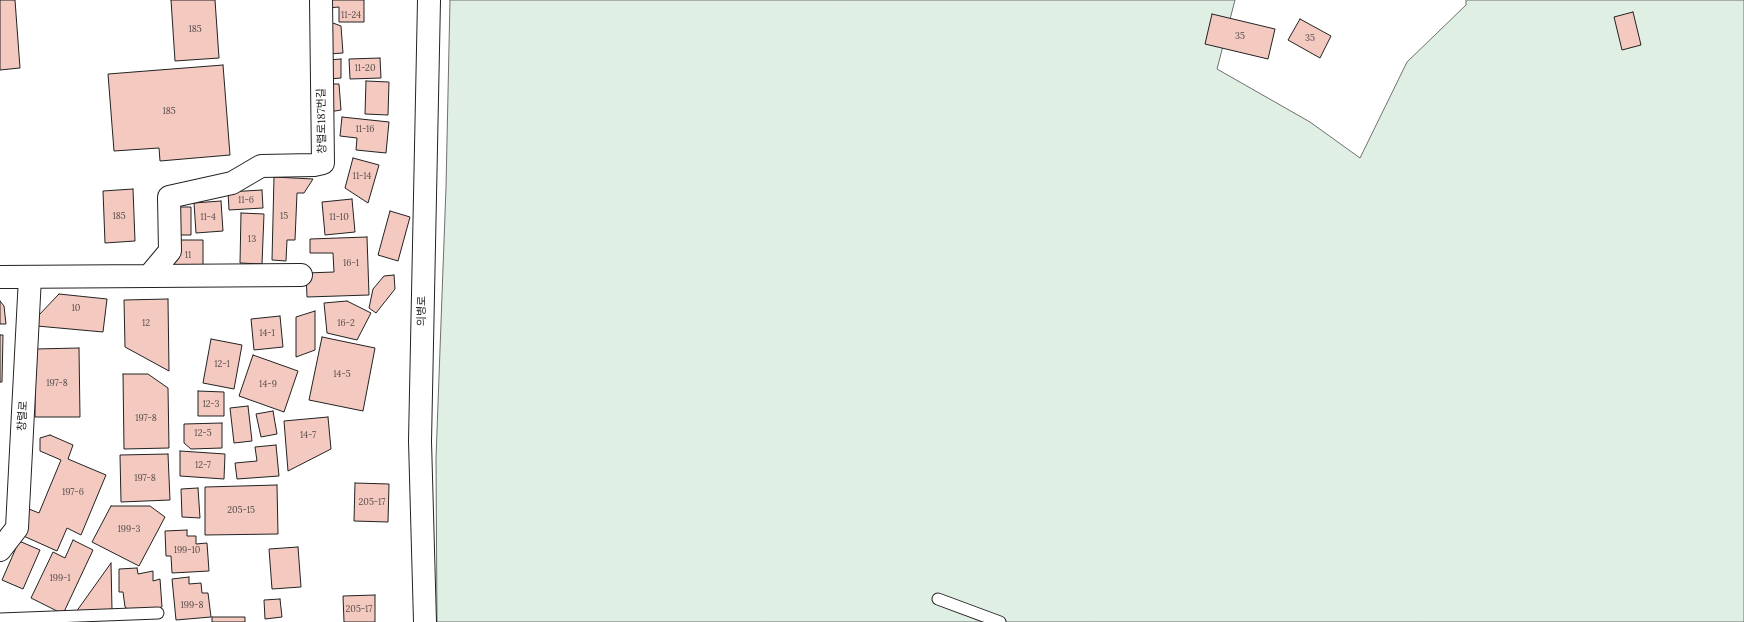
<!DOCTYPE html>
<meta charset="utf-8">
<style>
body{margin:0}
canvas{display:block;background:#fff}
</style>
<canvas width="1744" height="622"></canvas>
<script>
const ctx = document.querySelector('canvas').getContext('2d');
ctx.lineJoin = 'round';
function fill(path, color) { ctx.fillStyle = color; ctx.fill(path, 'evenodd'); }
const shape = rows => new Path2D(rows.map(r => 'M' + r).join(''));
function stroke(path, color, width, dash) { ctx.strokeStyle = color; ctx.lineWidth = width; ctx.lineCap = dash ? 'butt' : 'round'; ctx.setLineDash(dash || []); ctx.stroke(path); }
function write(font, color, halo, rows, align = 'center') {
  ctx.font = font + ' Lora,"Noto Sans KR",serif'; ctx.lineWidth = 3; ctx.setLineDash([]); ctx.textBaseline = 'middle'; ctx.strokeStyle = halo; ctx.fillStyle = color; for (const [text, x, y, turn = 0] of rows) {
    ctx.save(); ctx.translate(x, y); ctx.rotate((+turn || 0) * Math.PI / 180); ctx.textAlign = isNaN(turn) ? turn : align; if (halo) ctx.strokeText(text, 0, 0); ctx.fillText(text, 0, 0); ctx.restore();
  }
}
const green = shape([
 [450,0,1235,0,1217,69,1310,122,1360,158,1407,62,1466,5,1466,0,1744,0,1744,622,437,622,436,458,446,187,450,0]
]);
fill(green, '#e0efe3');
stroke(green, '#6f6f6f', 1);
const building = shape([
 [0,0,15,0,20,68,0,70,0,0],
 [171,0,215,0,219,58,175,61,171,0],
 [328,0,364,0,364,22,339,22,339,7,328,8,328,0],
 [1633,12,1641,45,1622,50,1614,17,1633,12],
 [1212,14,1275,29,1268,59,1205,44,1212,14],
 [1300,19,1331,36,1320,58,1288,40,1300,19],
 [325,20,341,26,343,53,328,54,325,20],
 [380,58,381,78,350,79,349,59,380,58],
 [341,59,341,78,328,79,328,60,341,59],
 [223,65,230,155,160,161,159,148,114,151,108,74,223,65],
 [366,81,389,82,388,115,365,114,366,81],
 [329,84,339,84,341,110,329,112,329,84],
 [342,117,389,122,386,153,356,150,357,138,340,136,342,117],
 [353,158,379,165,368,203,345,188,353,158],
 [274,177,313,179,304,193,297,193,295,240,287,240,286,261,272,260,274,177],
 [133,189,135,241,105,243,103,191,133,189],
 [262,190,263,208,229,210,228,192,262,190],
 [352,199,355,232,325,235,322,202,352,199],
 [221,201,223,231,196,233,194,203,221,201],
 [176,207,191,207,191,235,176,235,176,207],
 [390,211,410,217,398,261,378,255,390,211],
 [241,213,264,214,262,264,240,263,241,213],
 [367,237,369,295,307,297,306,273,334,272,333,253,310,253,310,239,367,237],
 [174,240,203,240,203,269,174,269,174,240],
 [394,275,395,289,376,313,369,308,373,289,384,276,394,275],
 [59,294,107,299,103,332,37,326,38,316,59,294],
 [168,299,169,371,125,347,124,300,168,299],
 [0,301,4,306,6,324,0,324,0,301],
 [347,301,371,313,357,340,327,333,324,303,347,301],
 [315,311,315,350,296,357,296,317,315,311],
 [280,316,283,347,254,350,251,319,280,316],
 [0,335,3,335,2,382,0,382,0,335],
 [322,337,375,348,363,411,309,400,322,337],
 [211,339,242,345,234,389,203,383,211,339],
 [79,348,80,417,35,417,35,349,79,348],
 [253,355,298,371,284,412,239,396,253,355],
 [123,374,148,374,168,388,169,448,124,449,123,374],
 [198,391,224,392,224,416,198,416,198,391],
 [248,406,252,441,234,443,230,408,248,406],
 [273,411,277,434,261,437,256,414,273,411],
 [328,417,331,449,288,471,284,421,328,417],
 [222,423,222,448,191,449,184,443,184,424,222,423],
 [50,435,73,445,68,459,106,475,81,535,67,528,57,551,19,534,29,509,39,513,61,460,40,451,40,438,50,435],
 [276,445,279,476,237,479,235,463,257,461,255,447,276,445],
 [180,451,225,454,224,479,180,476,180,451],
 [168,454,170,500,121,502,120,455,168,454],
 [355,483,389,484,388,522,354,521,355,483],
 [277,485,278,534,205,535,205,487,277,485],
 [198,488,200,518,182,517,181,489,198,488],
 [111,506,150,506,165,517,139,566,92,542,111,506],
 [187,530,187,536,196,536,196,544,207,543,209,571,172,573,171,556,166,556,165,531,187,530],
 [73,540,93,550,63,614,31,598,53,552,65,558,73,540],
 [19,541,40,550,23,589,2,580,19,541],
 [298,547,301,587,272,589,269,549,298,547],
 [111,563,112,610,76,612,111,563],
 [137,568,138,574,153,571,153,581,160,579,162,607,132,612,125,607,123,592,119,592,119,569,137,568],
 [189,577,189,584,201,583,202,593,208,593,211,617,176,620,172,579,189,577],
 [375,595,375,622,344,622,343,596,375,595],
 [280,599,282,617,265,619,264,600,280,599],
 [212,617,245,617,245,622,212,622,212,617]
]);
fill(building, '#f3c9c0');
stroke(building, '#222', 1);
const service = shape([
 [938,599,1000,622],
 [0,619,158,613]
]);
const minor = shape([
 [149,276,170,251,169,197,232,183,261,166,314,165,323,163,321,0],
 [0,277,301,275],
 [0,550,17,528,30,277]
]);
const tertiary = shape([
 [425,622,420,441,429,0]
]);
stroke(service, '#222', 13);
stroke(minor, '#222', 24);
stroke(tertiary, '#222', 24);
stroke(service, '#fff', 11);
stroke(minor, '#fff', 22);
stroke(tertiary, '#fff', 22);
write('9px', '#564c4a', null, [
 ["11-24",351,15],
 ["185",195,29],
 ["35",1240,36],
 ["35",1310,38],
 ["11-20",365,68],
 ["185",169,111],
 ["11-16",365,129],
 ["11-14",362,176],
 ["11-6",246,200],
 ["185",119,216],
 ["15",284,216],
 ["11-4",208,217],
 ["11-10",339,217],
 ["13",252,239],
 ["11",188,255],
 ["16-1",351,263],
 ["10",76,308],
 ["12",146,323],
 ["16-2",346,323],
 ["14-1",267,333],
 ["12-1",222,364],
 ["14-5",342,374],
 ["197-8",57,383],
 ["14-9",268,384],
 ["12-3",211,404],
 ["197-8",146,418],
 ["12-5",203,433],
 ["14-7",308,435],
 ["12-7",203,465],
 ["197-8",145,478],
 ["197-6",73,492],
 ["205-17",372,502],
 ["205-15",241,510],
 ["199-3",129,529],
 ["199-10",187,550],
 ["199-1",60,578],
 ["199-8",192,605],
 ["205-17",359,609]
]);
write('11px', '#222', '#fff', [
 ["창렬로187번길",322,121,-91],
 ["의병로",422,311,-89],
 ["창렬로",23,416,-87]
]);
</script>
